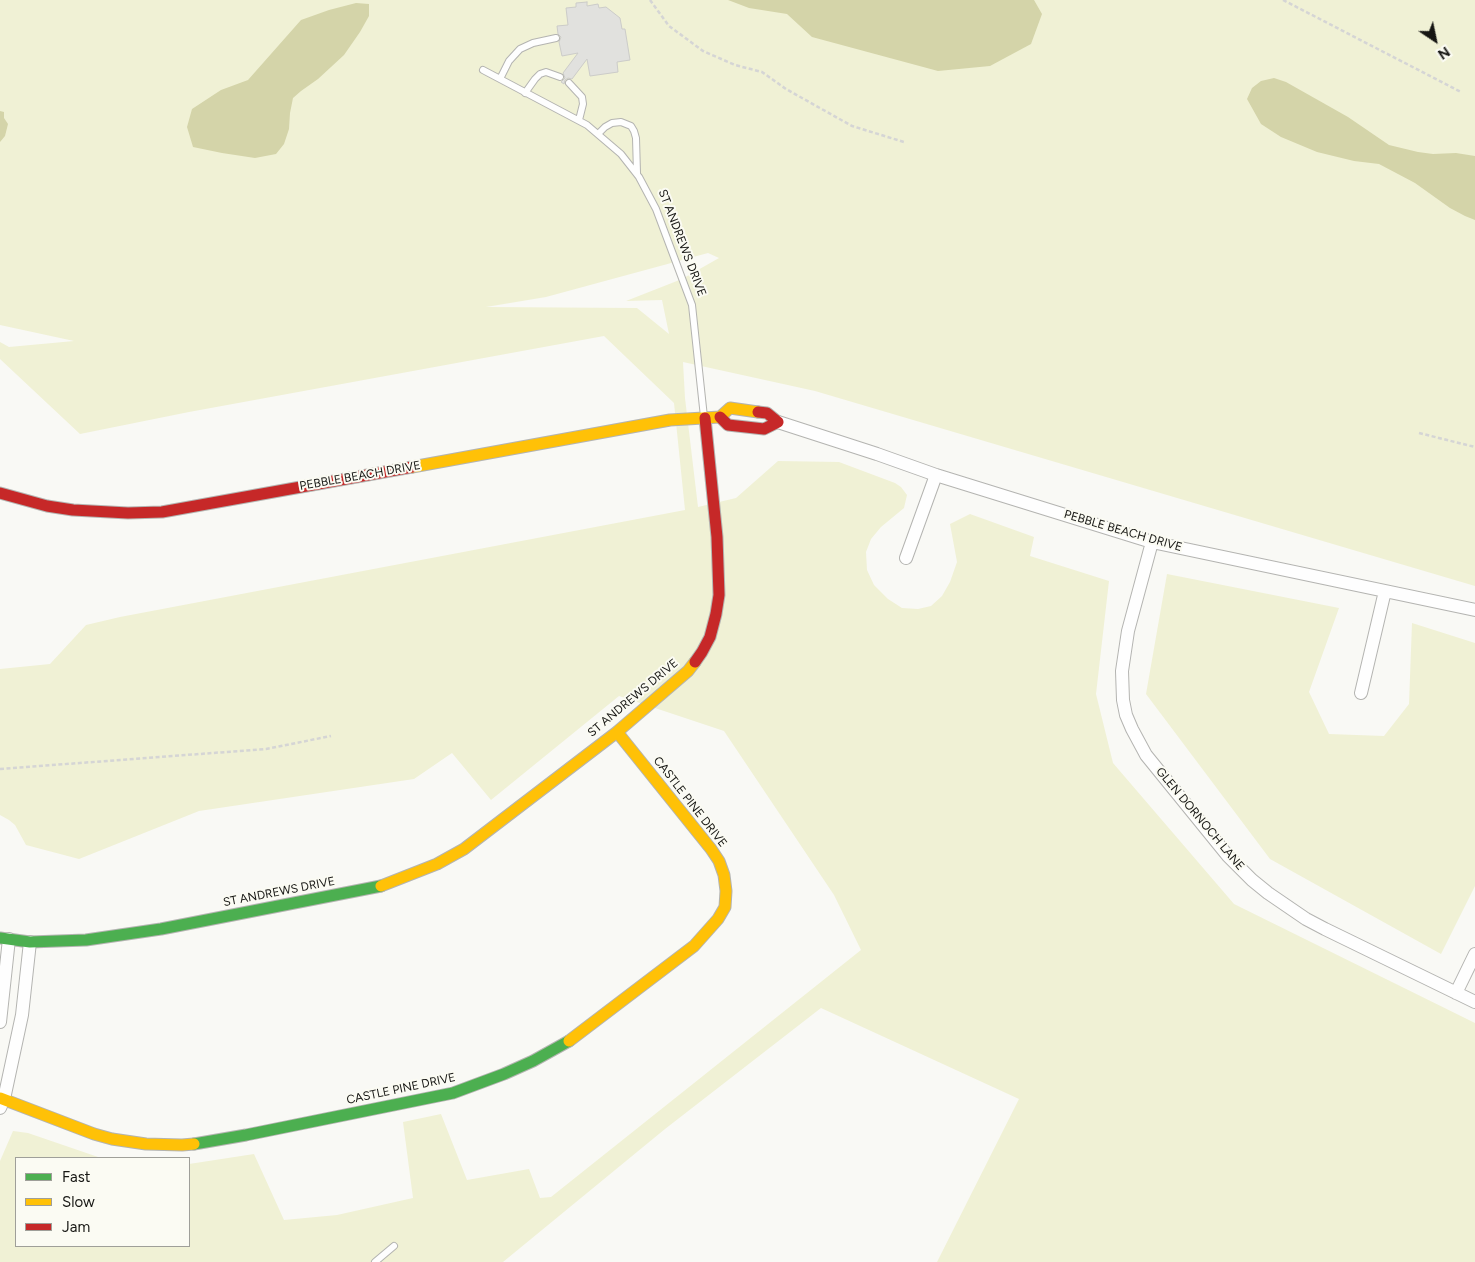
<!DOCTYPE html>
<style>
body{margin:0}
#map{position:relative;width:1475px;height:1262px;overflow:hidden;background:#f9f9f5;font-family:Figtree,sans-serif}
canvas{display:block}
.legend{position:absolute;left:15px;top:1157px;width:175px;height:90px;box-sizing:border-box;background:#fbfbf3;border:1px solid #9f9f99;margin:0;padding:6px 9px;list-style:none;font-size:15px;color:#161613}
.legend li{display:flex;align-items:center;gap:10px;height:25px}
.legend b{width:25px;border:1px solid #9f9f99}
.north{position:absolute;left:1410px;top:15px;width:50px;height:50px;-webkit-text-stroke:4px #fbfbf3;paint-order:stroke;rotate:146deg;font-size:14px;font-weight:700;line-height:20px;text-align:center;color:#161613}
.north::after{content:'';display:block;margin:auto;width:18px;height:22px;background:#161613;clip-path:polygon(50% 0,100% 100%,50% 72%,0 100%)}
</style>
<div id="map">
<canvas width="1475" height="1262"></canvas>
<ul class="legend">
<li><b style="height:6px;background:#4caf50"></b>Fast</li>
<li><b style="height:6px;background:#ffc107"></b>Slow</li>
<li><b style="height:6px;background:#c62828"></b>Jam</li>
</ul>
<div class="north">N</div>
</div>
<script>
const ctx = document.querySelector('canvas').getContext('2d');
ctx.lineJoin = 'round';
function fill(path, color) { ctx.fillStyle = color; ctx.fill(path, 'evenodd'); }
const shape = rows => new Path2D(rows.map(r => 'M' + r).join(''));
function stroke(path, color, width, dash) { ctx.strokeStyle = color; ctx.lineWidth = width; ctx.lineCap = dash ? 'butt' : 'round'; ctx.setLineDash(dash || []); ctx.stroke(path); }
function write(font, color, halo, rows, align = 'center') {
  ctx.font = font + ' Figtree,sans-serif'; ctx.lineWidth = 4; ctx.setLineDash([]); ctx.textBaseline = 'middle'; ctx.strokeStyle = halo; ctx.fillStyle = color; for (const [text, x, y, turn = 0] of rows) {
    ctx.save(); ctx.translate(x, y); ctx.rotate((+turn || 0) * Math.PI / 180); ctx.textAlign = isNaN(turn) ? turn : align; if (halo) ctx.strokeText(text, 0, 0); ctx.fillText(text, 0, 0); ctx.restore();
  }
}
fill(shape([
 [0,0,1475,0,1475,586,815,391,683,362,685,398,698,507,736,498,778,461,839,462,895,483,901,487,907,495,904,508,881,527,871,539,866,552,867,570,874,585,888,599,902,608,918,609,931,606,942,596,950,582,957,562,950,524,970,514,1034,537,1030,556,1109,581,1096,694,1113,763,1234,904,1475,1023,1475,1262,937,1262,1019,1099,821,1008,665,1129,503,1262,0,1262,0,1161,13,1131,28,1133,101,1158,16,1158,16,1246,189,1246,189,1164,254,1154,284,1220,337,1215,413,1198,403,1122,441,1114,467,1180,529,1169,540,1198,551,1197,861,950,834,895,724,731,619,696,491,800,452,753,414,779,199,811,79,859,26,845,15,825,9,820,0,815,0,669,50,664,86,625,120,617,685,510,674,403,604,336,189,412,80,434,0,359,0,342,9,347,74,341,0,325],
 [708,253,719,258,682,279,626,301,662,300,669,334,637,308,486,307,546,297],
 [1167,574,1339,608,1309,692,1329,734,1384,736,1409,704,1412,623,1475,643,1475,886,1441,954,1270,859,1146,694]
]), '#f0f1d5');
fill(shape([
 [728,0,1034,0,1042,14,1031,44,990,66,938,71,812,37,787,14,749,8],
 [356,3,369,4,369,16,360,32,344,55,318,79,301,91,293,98,290,113,289,129,284,144,276,154,255,158,222,153,193,147,187,127,192,109,221,90,248,80,301,20,329,10],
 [1274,78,1286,82,1348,117,1389,145,1418,152,1433,154,1456,153,1475,156,1475,220,1465,216,1450,208,1415,183,1379,164,1354,161,1317,152,1281,137,1261,124,1247,99,1252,88,1261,81],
 [0,111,4,112,4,118,8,124,5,136,0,142]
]), '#d4d4a9');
const building = shape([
 [587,2,587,6,598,4,599,8,606,7,620,18,622,29,625,29,630,60,617,62,618,72,590,76,587,59,572,79,568,78,565,80,564,84,561,82,565,78,563,73,578,53,562,56,559,42,561,37,558,34,557,26,568,25,566,8,576,7,576,3,587,2]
]);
fill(building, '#e1e1de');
stroke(building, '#ccccc9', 1);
const lane = shape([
 [483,70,587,125,621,154,639,177,656,209,692,305,704,417],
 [500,79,509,61,520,49,533,43,556,38],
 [569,83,582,97,583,104,579,120],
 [525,93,535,79,540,74,546,72,560,77],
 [598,134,605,127,612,123,621,122,631,126,634,131,636,138,637,173],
 [375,1262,394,1246]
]);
const street = shape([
 [778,422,877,454,936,475,1152,542,1475,610],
 [1152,542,1128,631,1122,671,1123,700,1126,715,1132,729,1146,755,1228,856,1252,880,1268,893,1306,919,1325,929,1475,1002],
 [906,558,936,475],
 [1361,693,1385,591],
 [1456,993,1475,954],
 [0,1022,9,939],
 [0,1108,4,1099,22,1015,30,942]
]);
const fast = shape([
 [0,938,30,942,86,940,161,929,381,886],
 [194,1144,246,1135,453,1093,504,1074,533,1061,569,1041]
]);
const slow = shape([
 [412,467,670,420,720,417,730,408,758,412],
 [381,886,437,864,464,849,617,732,688,671,695,662],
 [569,1041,694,946,718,919,725,907,726,891,724,875,719,861,711,849,617,732],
 [0,1098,94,1134,112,1139,146,1144,182,1145,194,1144]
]);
const jam = shape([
 [720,417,728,425,764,429,778,422,767,413,758,412],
 [0,493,47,506,73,510,128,513,162,512,412,467],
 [695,662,702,652,710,637,716,614,719,595,717,537,705,418]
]);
stroke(lane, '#b4b4b1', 8);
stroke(street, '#b4b4b1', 14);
stroke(fast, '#b4b4b1', 13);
stroke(slow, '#b4b4b1', 13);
stroke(jam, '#b4b4b1', 13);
stroke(shape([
 [650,0,669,26,703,51,735,65,762,72,786,89,852,126,904,142],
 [1283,0,1461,92],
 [1419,433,1475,447],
 [0,769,266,749,331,736]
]), '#d5d5d5', 2.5, [4, 2.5]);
stroke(lane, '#fefefe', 6);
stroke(street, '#fefefe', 12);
stroke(fast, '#4caf50', 11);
stroke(slow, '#ffc107', 11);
stroke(jam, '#c62828', 11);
write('12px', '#161613', '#fbfbf3', [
 ["ST ANDREWS DRIVE",682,243,69],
 ["PEBBLE BEACH DRIVE",360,476,-10],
 ["PEBBLE BEACH DRIVE",1123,531,16],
 ["ST ANDREWS DRIVE",633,698,-40],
 ["CASTLE PINE DRIVE",690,802,52],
 ["GLEN DORNOCH LANE",1200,819,50],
 ["ST ANDREWS DRIVE",279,892,-11],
 ["CASTLE PINE DRIVE",401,1089,-12]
]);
</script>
